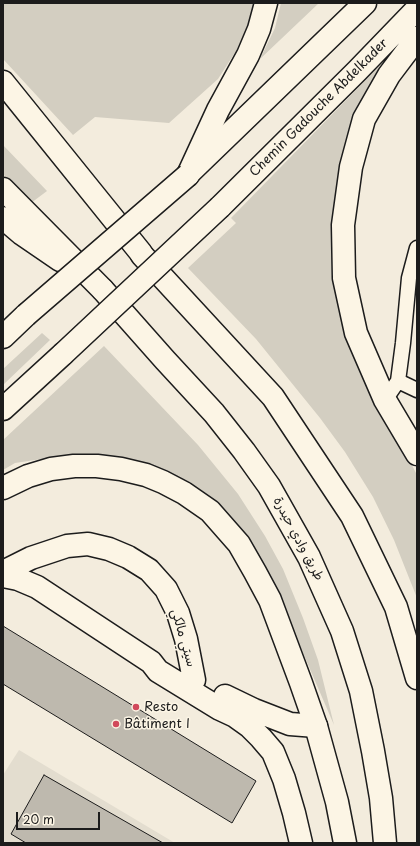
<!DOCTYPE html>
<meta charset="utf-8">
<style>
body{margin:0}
#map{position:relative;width:420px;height:846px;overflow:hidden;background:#f3ecdd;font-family:"Playpen Sans",sans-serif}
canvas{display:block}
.frame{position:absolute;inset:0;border:4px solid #1c1c1c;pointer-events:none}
.scale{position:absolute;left:16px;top:812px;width:84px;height:18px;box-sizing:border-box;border:2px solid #1c1c1c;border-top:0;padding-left:5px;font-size:12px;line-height:14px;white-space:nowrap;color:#1c1c1c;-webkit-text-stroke:3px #fcf5e5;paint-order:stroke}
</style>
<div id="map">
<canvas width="420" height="846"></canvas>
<div class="frame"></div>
<div class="scale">20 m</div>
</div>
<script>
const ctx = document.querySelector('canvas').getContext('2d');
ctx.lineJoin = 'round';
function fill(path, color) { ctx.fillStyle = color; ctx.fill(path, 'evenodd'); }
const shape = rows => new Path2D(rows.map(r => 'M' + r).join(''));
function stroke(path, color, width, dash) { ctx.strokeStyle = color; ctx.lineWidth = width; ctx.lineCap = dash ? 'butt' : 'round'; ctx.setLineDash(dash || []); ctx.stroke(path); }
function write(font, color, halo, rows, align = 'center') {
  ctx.font = font + ' "Playpen Sans","Playpen Sans Arabic",sans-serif'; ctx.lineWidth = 3; ctx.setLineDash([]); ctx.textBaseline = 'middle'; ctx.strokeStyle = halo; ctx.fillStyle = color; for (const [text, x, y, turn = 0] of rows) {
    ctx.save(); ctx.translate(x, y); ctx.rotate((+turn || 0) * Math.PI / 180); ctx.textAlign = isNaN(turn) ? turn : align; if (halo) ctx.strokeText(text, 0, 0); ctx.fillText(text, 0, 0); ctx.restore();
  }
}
fill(shape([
 [19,750,175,843,3,843,3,775]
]), '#e3ddcf');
fill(shape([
 [3,3,254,3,250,21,236,51,218,79,169,123,95,117,73,135,3,59],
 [281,3,319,3,260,59,275,28],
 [396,49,339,193,361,366,417,475,417,598,394,540,373,497,345,452,320,418,256,339,188,268,236,223,231,218],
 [3,145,47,191,31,203,3,174],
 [42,333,50,340,3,385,3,369],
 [104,346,198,445,238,494,265,536,283,569,303,618,318,660,334,725,288,618,260,560,236,524,223,508,207,495,185,483,67,457,42,459,15,463,3,470,3,440]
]), '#d3cec1');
const building = shape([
 [3,626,256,781,232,823,3,684,3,626],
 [44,775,163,843,26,843,11,834,44,775]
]);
fill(building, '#beb9ae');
stroke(building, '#1c1c1c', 1);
const service = shape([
 [398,381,417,390],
 [385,400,398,381,403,343,409,278,417,248]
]);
const minor = shape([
 [3,572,31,558,67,546,88,544,109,549,128,557,149,570,166,589,178,613,186,639,194,680],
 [3,576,18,579,37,587,151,662,158,671,220,709,235,716,249,726,261,738,273,752,284,779,294,813,301,843],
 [225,696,254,710,290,724,316,726]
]);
const secondary = shape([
 [417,38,389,75,364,119,351,167,343,225,344,278,356,333,385,400,417,454],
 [189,173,365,3],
 [220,207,357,71,417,9],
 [142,255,273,397,352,516,396,607,417,678],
 [103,290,165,360,214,413,244,451,269,486,309,557,342,631,361,691,373,751,381,798,385,843]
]);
const motorway = shape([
 [3,82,141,253],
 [188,175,218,110,248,55,259,29,266,3],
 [3,189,102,289],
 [3,218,22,234,60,260],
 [3,337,26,315],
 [3,409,63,354],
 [3,488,28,476,51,469,74,466,97,466,121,469,146,475,163,482,184,493,210,511,239,544,255,572,270,600,301,683,316,726,337,802,345,843]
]);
stroke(service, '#1c1c1c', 17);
stroke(minor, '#1c1c1c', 25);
stroke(secondary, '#1c1c1c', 25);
stroke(motorway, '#1c1c1c', 25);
stroke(service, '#fcf5e5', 14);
stroke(minor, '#fcf5e5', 22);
stroke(secondary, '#fcf5e5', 22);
stroke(motorway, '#fcf5e5', 22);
const motorwayBridge = shape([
 [26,315,188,175],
 [63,354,220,207]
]);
stroke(motorwayBridge, '#1c1c1c', 25, []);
stroke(motorwayBridge, '#fcf5e5', 22);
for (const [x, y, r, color] of [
 [136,707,4,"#d1495b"],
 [116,724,4,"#d1495b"]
]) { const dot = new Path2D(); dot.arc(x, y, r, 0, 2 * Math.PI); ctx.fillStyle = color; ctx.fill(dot); stroke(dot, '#fcf5e5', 1.5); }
write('13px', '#1c1c1c', '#fcf5e5', [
 ["Chemin Gadouche Abdelkader",319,108,-45],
 ["طريق وادي حيدرة",298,539,62],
 ["سيتي مالكي",183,638,74]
]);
write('13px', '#1c1c1c', '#fcf5e5', [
 ["Resto",144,707],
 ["Bâtiment I",124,724]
], 'left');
</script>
